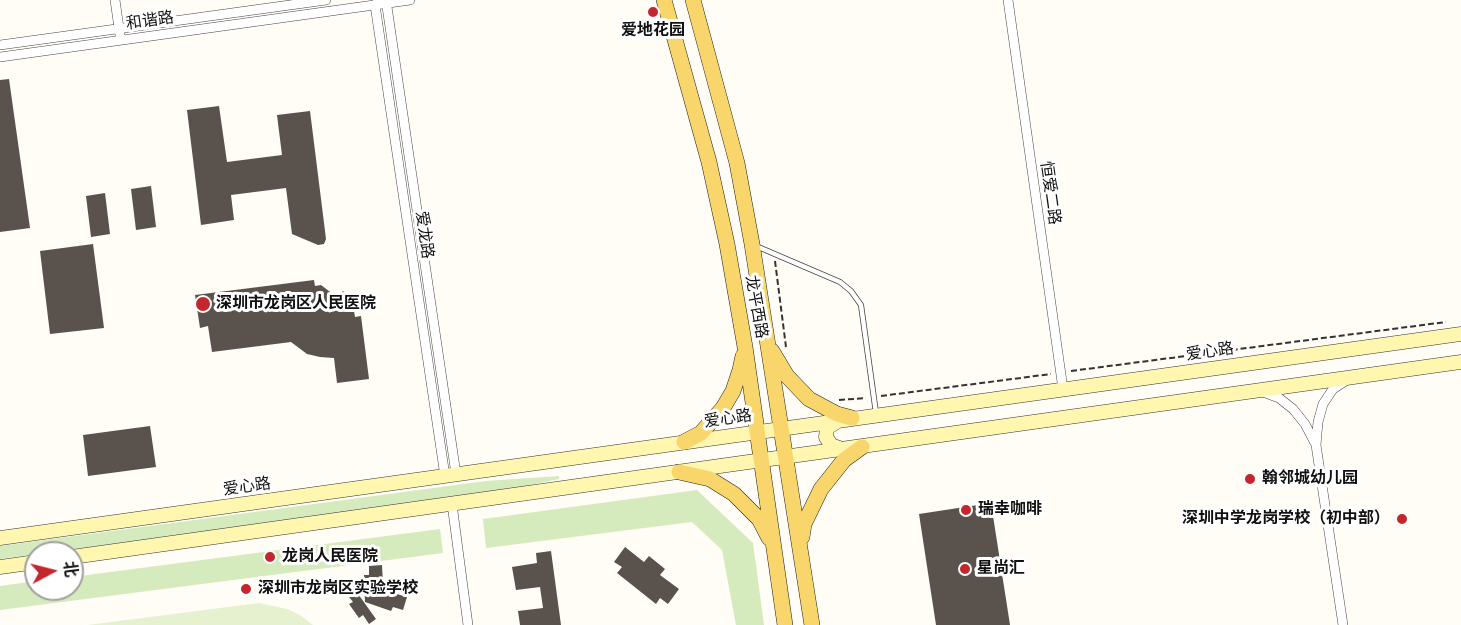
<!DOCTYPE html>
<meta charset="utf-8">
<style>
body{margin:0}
#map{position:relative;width:1461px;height:625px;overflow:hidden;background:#fffdf5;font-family:Bitter,"Noto Sans SC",serif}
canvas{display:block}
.north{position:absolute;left:24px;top:541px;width:60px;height:60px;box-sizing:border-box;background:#fff;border:2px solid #a0a0a0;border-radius:50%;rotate:83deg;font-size:16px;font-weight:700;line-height:24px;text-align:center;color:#111}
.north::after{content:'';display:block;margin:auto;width:21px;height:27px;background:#c4262e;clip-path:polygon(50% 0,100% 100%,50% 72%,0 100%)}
</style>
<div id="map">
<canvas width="1461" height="625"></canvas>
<div class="north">北</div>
</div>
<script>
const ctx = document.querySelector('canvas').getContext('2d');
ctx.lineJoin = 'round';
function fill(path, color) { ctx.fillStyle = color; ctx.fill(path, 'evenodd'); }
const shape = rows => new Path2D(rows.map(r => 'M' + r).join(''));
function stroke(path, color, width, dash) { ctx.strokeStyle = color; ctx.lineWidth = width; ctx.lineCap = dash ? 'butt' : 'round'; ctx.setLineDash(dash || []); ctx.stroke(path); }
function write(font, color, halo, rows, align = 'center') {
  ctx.font = font + ' Bitter,"Noto Sans SC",serif'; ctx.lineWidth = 6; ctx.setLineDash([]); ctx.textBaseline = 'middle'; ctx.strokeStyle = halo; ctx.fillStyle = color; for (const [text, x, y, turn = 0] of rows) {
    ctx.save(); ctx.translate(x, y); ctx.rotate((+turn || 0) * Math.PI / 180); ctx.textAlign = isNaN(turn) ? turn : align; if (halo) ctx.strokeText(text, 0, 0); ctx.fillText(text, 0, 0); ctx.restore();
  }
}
fill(shape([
 [559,476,559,479,487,494,0,559,0,546,486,481],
 [697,490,753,543,764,625,736,625,722,550,692,522,486,548,483,519],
 [440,529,443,553,0,610,0,586,36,581,36,589,72,589,72,577]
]), '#d5ebbd');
fill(shape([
 [259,603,287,609,300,615,313,625,88,625]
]), '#e6f2cf');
fill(shape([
 [9,79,30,228,0,232,0,80],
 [219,106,227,162,282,155,277,115,310,111,326,239,324,244,318,245,292,234,286,188,231,195,234,220,201,225,187,110],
 [151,186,156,227,136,230,131,189],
 [105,193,110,234,91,237,86,196],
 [93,244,104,328,50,334,40,251],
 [314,280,315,286,321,285,338,298,343,291,353,299,348,305,354,311,355,317,361,316,369,379,337,383,334,358,320,357,307,354,291,342,212,352,208,326,200,328,195,295],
 [150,426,156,467,88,476,83,435],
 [991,503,1010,625,936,625,919,514],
 [625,547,644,562,649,556,665,569,660,575,679,589,668,604,660,598,656,604,617,573,622,567,614,562],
 [551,551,561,625,520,625,518,611,543,608,540,587,516,590,512,567,537,563,536,553],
 [382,565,383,584,387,591,407,597,403,610,393,607,391,611,365,602,364,575,369,575,369,566],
 [353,587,376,619,369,624,363,615,359,618,349,604,353,602,346,593]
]), '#5a524d');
const lane = shape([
 [756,246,840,282,851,291,861,305,876,413]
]);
const street = shape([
 [115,0,120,35],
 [379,0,375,5,445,476],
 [386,0,456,474],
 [1008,0,1063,389],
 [0,45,326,0],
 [0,57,410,0],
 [1263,392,1279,398,1293,409,1305,424,1315,443],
 [452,504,468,625],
 [1343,625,1316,445,1318,422,1323,404,1333,389,1347,380]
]);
const secondary = shape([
 [838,421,827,428,826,437,831,445,842,449],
 [0,538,1461,334],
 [72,557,1461,362],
 [0,567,36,562]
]);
const primary = shape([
 [664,0,709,162,727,244,745,347,785,625],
 [693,0,737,163,752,244,812,625],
 [772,351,787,376,809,399,837,414,852,418],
 [684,442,701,433,723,408,733,391,740,370,743,356],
 [679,472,710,479,734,494,759,519,769,538],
 [802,537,804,524,821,489,844,460,862,447]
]);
stroke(lane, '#444', 6);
stroke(street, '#444', 10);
stroke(secondary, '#333', 15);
stroke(primary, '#222', 16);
stroke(shape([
 [775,261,786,347],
 [1071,371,1446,322],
 [881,396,1051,374],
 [839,400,866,398]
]), '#333', 2, [6, 3]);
stroke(lane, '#fff', 4.5);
stroke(street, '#fff', 9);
stroke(secondary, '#fff6b0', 14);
stroke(primary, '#f9d66b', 15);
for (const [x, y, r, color] of [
 [653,12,6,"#c4262e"],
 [203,304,8,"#c4262e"],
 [1250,479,6,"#c4262e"],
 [966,510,6,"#c4262e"],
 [1402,519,6,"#c4262e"],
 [270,557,6,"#c4262e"],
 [965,569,6,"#c4262e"],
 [246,589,6,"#c4262e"]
]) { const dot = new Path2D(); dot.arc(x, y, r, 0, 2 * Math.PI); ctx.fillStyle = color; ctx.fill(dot); stroke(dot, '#fff', 2); }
write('16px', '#111', '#fff', [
 ["和谐路",150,21,-8],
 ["恒爱二路",1050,193,82],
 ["爱龙路",424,235,82],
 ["龙平西路",756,307,80],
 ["爱心路",1210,352,-8],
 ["爱心路",728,419,-8],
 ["爱心路",247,487,-8]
]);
write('bold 16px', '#111', '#fff', [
 ["爱地花园",653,31,"center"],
 ["深圳市龙岗区人民医院",216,304],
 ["翰邻城幼儿园",1262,479],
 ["瑞幸咖啡",978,510],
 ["深圳中学龙岗学校（初中部）",1390,519,"right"],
 ["龙岗人民医院",282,557],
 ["星尚汇",977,569],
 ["深圳市龙岗区实验学校",258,589]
], 'left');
</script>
